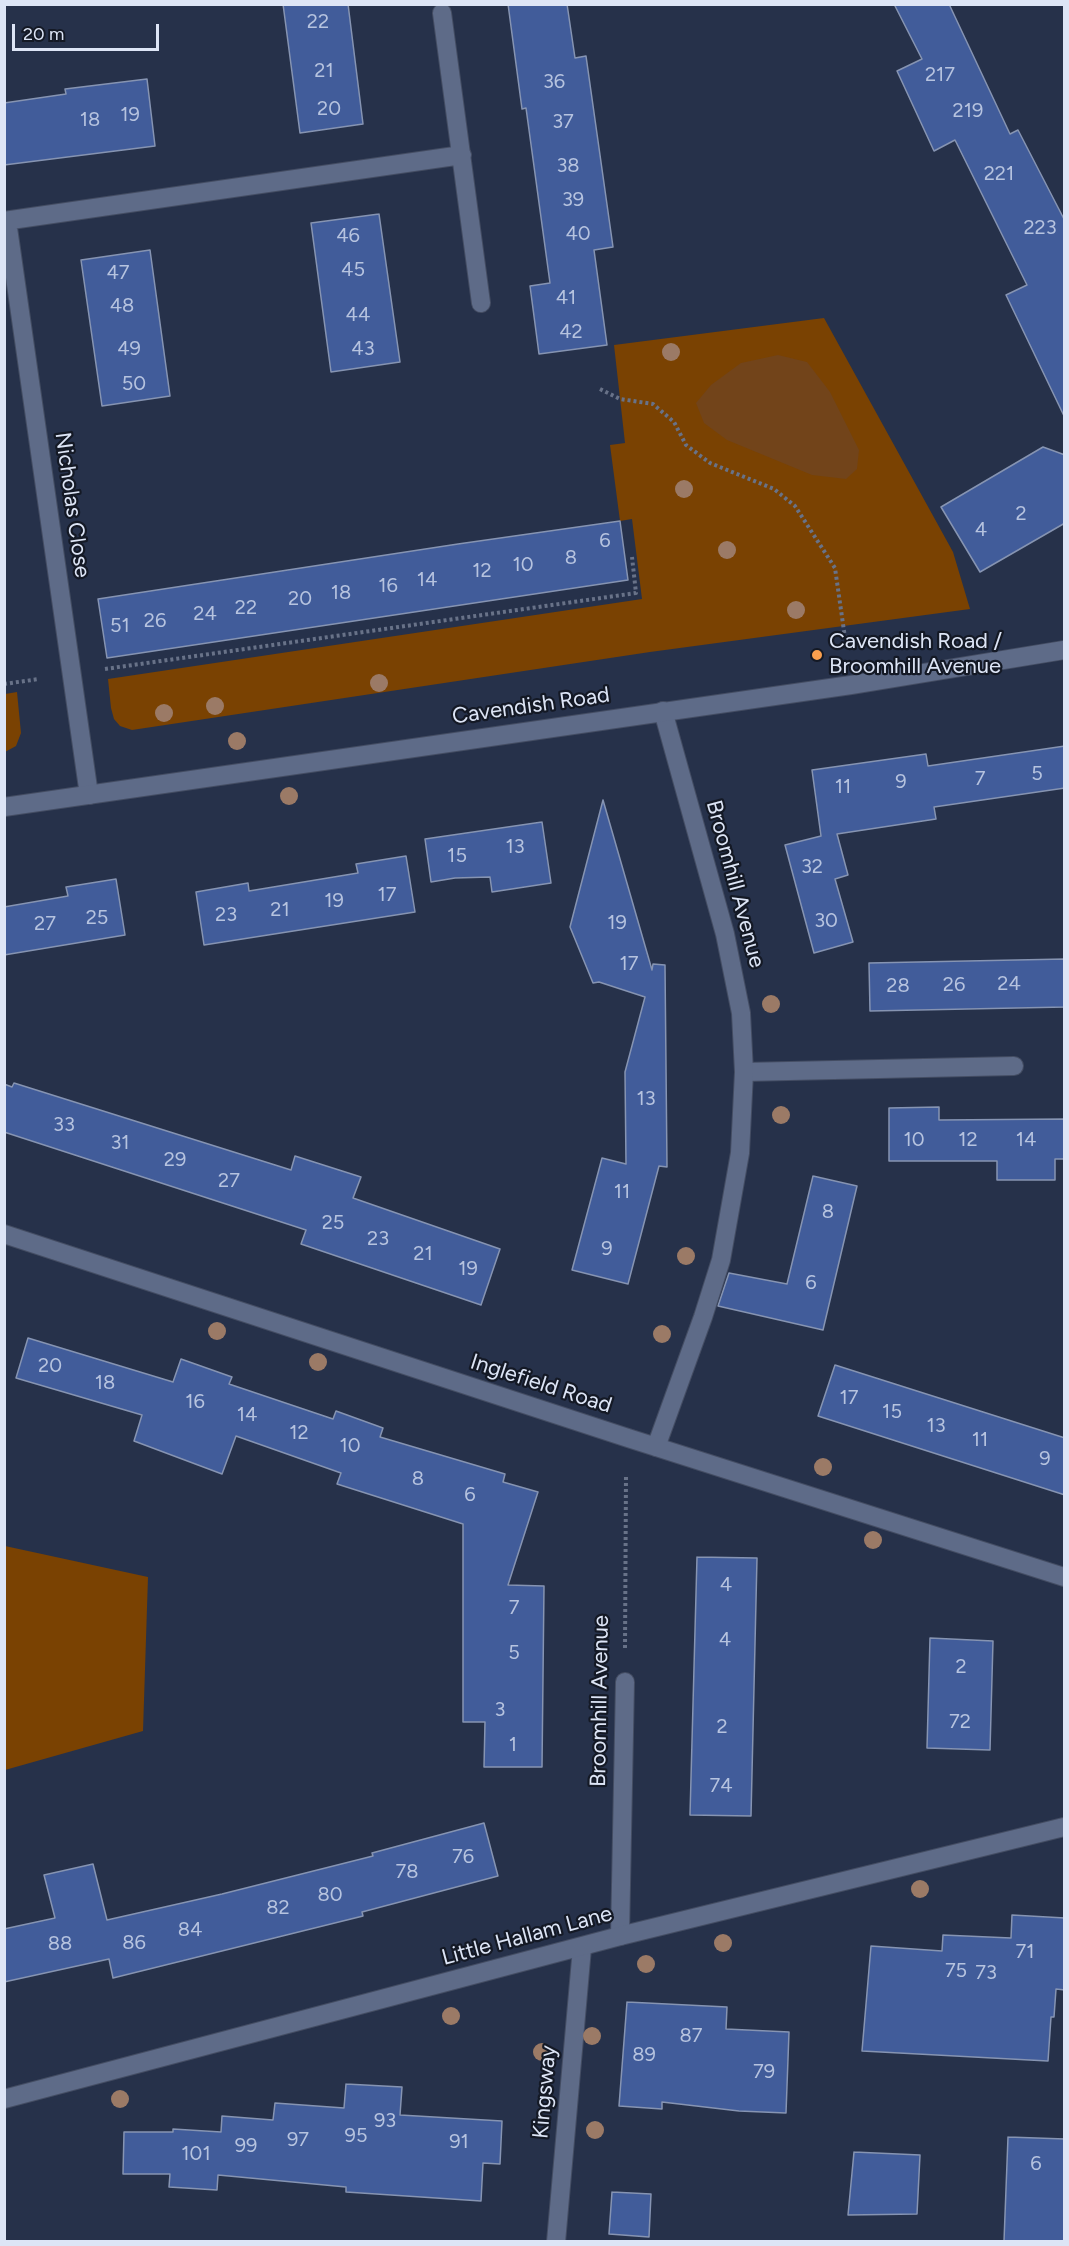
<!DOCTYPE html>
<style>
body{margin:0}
#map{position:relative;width:1069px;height:2246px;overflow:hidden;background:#26314a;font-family:Figtree,sans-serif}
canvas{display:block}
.frame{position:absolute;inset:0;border:6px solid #dde5f6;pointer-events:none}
.scale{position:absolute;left:12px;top:24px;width:147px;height:27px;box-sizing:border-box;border:3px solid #dde5f6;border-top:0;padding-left:8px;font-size:18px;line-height:21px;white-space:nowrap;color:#dde5f6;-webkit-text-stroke:4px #141925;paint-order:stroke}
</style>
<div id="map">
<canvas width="1069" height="2246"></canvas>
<div class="frame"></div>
<div class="scale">20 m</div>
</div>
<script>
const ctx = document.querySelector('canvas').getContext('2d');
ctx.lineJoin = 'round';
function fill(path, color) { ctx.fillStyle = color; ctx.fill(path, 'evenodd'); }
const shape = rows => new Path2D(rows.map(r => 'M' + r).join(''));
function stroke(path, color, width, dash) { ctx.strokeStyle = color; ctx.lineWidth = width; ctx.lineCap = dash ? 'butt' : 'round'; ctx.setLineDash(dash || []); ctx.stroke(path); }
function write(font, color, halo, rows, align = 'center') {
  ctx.font = font + ' Figtree,sans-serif'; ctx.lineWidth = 4.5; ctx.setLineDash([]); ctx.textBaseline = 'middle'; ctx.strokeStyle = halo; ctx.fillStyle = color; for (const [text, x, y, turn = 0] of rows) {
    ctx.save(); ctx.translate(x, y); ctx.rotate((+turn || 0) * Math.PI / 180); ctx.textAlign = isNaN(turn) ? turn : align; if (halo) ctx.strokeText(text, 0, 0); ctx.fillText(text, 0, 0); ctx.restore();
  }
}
fill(shape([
 [824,318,953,552,970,609,650,652,132,730,120,726,114,719,111,708,108,679,642,599,632,519,620,521,610,445,625,443,614,345],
 [17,692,21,733,16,746,5,752,5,694],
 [5,1546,148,1577,143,1731,5,1770]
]), '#7a4202');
fill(shape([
 [778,355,807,362,830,392,859,450,857,469,846,479,812,475,727,440,704,423,696,403,711,385,741,363]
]), '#72441a');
const building = shape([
 [283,4,348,4,363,124,300,133,283,4],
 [508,4,567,4,575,58,586,56,613,247,594,250,607,345,539,354,530,286,550,283,526,108,522,109,508,4],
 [894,4,949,4,1010,134,1018,130,1065,221,1065,418,1006,295,1027,285,955,140,934,151,897,71,922,59,894,4],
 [147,79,155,146,4,165,4,103,66,94,65,89,147,79],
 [379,214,400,362,331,372,311,223,379,214],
 [150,250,170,396,102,406,81,260,150,250],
 [1043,447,1065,455,1065,523,980,572,941,507,1043,447],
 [620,521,628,580,107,658,98,599,458,544,620,521],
 [1065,746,1065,788,934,807,936,819,837,834,848,875,835,879,853,942,814,953,785,845,821,836,812,770,926,754,928,766,1065,746],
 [603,800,652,970,653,964,665,965,667,1167,659,1166,628,1284,572,1270,602,1158,626,1164,625,1072,645,997,599,982,593,983,570,927,603,800],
 [542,822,551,883,492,892,490,877,455,878,431,882,425,839,542,822],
 [406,856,415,912,204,945,196,892,248,883,249,891,358,873,356,864,406,856],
 [116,879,125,935,4,955,4,907,68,896,66,887,116,879],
 [1065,959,1065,1007,870,1011,869,963,1065,959],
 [14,1083,291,1170,295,1156,361,1177,353,1198,500,1249,481,1305,301,1244,306,1230,4,1132,4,1084,12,1087,14,1083],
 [939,1107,939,1120,1065,1119,1065,1159,1055,1159,1055,1180,997,1180,997,1161,889,1161,889,1108,939,1107],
 [813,1176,857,1186,823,1330,718,1306,729,1273,787,1284,813,1176],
 [28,1338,173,1382,181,1359,232,1377,229,1384,333,1419,336,1411,383,1428,380,1437,505,1474,503,1482,538,1492,508,1585,544,1586,542,1767,484,1767,485,1722,463,1722,463,1524,337,1484,341,1473,236,1436,222,1474,134,1441,142,1415,16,1378,28,1338],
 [835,1365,1065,1438,1065,1495,818,1416,835,1365],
 [697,1557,757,1558,751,1816,690,1815,697,1557],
 [930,1638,993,1641,990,1750,927,1748,930,1638],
 [484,1823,498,1876,362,1912,363,1916,113,1978,109,1959,4,1982,4,1929,55,1918,44,1875,93,1864,107,1920,222,1894,373,1856,372,1853,484,1823],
 [1012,1915,1065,1918,1065,1990,1056,1989,1054,2017,1051,2017,1048,2061,862,2051,871,1946,942,1951,943,1935,1011,1938,1012,1915],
 [627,2002,727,2007,726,2029,789,2032,786,2113,739,2111,662,2102,662,2109,619,2106,627,2002],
 [346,2084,402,2087,400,2115,502,2121,500,2164,483,2163,481,2201,346,2192,346,2187,218,2175,217,2190,169,2187,170,2174,123,2174,124,2132,173,2132,173,2129,221,2132,222,2116,273,2120,275,2103,344,2108,346,2084],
 [1008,2137,1065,2139,1065,2241,1004,2241,1008,2137],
 [854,2152,920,2155,917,2214,848,2215,854,2152],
 [612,2192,651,2194,649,2237,609,2234,612,2192]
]);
fill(building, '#415c9a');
stroke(building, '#8694b2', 1.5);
const service = shape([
 [744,1072,1014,1066],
 [620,1936,625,1682]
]);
const minor = shape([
 [442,13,481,303],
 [4,221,462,155],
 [7,221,89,795],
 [4,1234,628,1438,1064,1577],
 [656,1447,703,1317,721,1260,740,1153,744,1072,741,1013,725,934,663,711],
 [556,2242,582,1948]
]);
const tertiary = shape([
 [4,807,851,685,1064,650],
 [4,2099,620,1936,1064,1827]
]);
stroke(service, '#444d63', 20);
stroke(minor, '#444d63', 20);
stroke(tertiary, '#444d63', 20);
stroke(shape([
 [600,389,620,399,653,404,674,422,686,445,710,463,774,489,795,506,835,568,846,645],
 [105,669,636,593,632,557],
 [4,684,39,679],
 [625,1648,626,1475]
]), '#687288', 4, [3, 3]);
stroke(service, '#5e6b88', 18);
stroke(minor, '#5e6b88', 18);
stroke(tertiary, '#5e6b88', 18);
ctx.fillStyle = '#9b7a66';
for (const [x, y] of [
 [671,352],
 [684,489],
 [727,550],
 [796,610],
 [379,683],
 [215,706],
 [164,713],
 [237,741],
 [289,796],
 [771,1004],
 [781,1115],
 [686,1256],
 [217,1331],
 [662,1334],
 [318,1362],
 [823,1467],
 [873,1540],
 [920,1889],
 [723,1943],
 [646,1964],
 [451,2016],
 [592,2036],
 [542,2052],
 [120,2099],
 [595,2130]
]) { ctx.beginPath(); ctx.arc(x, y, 9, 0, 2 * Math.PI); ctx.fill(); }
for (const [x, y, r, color] of [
 [817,655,6,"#fa9f4e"]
]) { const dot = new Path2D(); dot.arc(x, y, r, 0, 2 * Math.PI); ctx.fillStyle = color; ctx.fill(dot); stroke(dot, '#141925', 2); }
write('20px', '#b6c3df', null, [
 ["22",318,22],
 ["21",324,71],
 ["217",940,75],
 ["36",554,82],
 ["20",329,109],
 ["219",968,111],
 ["19",130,115],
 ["18",90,120],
 ["37",563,122],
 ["38",568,166],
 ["221",999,174],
 ["39",573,200],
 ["223",1040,228],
 ["40",578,234],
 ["46",348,236],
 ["45",353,270],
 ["47",118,273],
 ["41",566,298],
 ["48",122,306],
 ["44",358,315],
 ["42",571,332],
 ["49",129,349],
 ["43",363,349],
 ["50",134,384],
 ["2",1021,514],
 ["4",981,530],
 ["6",605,541],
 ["8",571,558],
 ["10",523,565],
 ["12",482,571],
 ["14",427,580],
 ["16",388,586],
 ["18",341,593],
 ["20",300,599],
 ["22",246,608],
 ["24",205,614],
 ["26",155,621],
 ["51",120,626],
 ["5",1037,774],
 ["7",980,779],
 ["9",901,782],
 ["11",843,787],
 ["13",515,847],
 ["15",457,856],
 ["32",812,867],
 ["17",387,895],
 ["19",334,901],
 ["21",280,910],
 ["23",226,915],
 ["25",97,918],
 ["30",826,921],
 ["19",617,923],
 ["27",45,924],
 ["17",629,964],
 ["24",1009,984],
 ["26",954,985],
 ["28",898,986],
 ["13",646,1099],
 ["33",64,1125],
 ["10",914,1140],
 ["12",968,1140],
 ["14",1026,1140],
 ["31",120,1143],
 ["29",175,1160],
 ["27",229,1181],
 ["11",622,1192],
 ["8",828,1212],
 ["25",333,1223],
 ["23",378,1239],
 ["9",607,1249],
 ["21",423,1254],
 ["19",468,1269],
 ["6",811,1283],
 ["20",50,1366],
 ["18",105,1383],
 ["17",849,1398],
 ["16",195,1402],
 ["15",892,1412],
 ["14",247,1415],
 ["13",936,1426],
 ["12",299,1433],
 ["11",980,1440],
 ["10",350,1446],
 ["9",1045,1459],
 ["8",418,1479],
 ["6",470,1495],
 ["4",726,1585],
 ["7",514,1608],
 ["4",725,1640],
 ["5",514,1653],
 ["2",961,1667],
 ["3",500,1710],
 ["72",960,1722],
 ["2",722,1727],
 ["1",513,1745],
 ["74",721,1786],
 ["76",463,1857],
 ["78",407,1872],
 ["80",330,1895],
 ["82",278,1908],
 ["84",190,1930],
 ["86",134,1943],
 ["88",60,1944],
 ["71",1025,1952],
 ["75",956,1971],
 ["73",986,1973],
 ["87",691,2036],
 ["89",644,2055],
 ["79",764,2072],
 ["93",385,2121],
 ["95",356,2136],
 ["97",298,2140],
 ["91",459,2142],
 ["99",246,2146],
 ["101",196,2154],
 ["6",1036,2164]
]);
write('22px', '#dde5f6', '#141925', [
 ["Nicholas Close",72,505,82],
 ["Cavendish Road",531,706,-8],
 ["Broomhill Avenue",735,884,75],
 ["Inglefield Road",541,1384,18],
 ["Broomhill Avenue",600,1701,-89],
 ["Little Hallam Lane",527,1936,-15],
 ["Kingsway",545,2092,-85]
]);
write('22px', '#dde5f6', '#141925', [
 ["Cavendish Road /",829,642],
 ["Broomhill Avenue",829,667]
], 'left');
</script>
